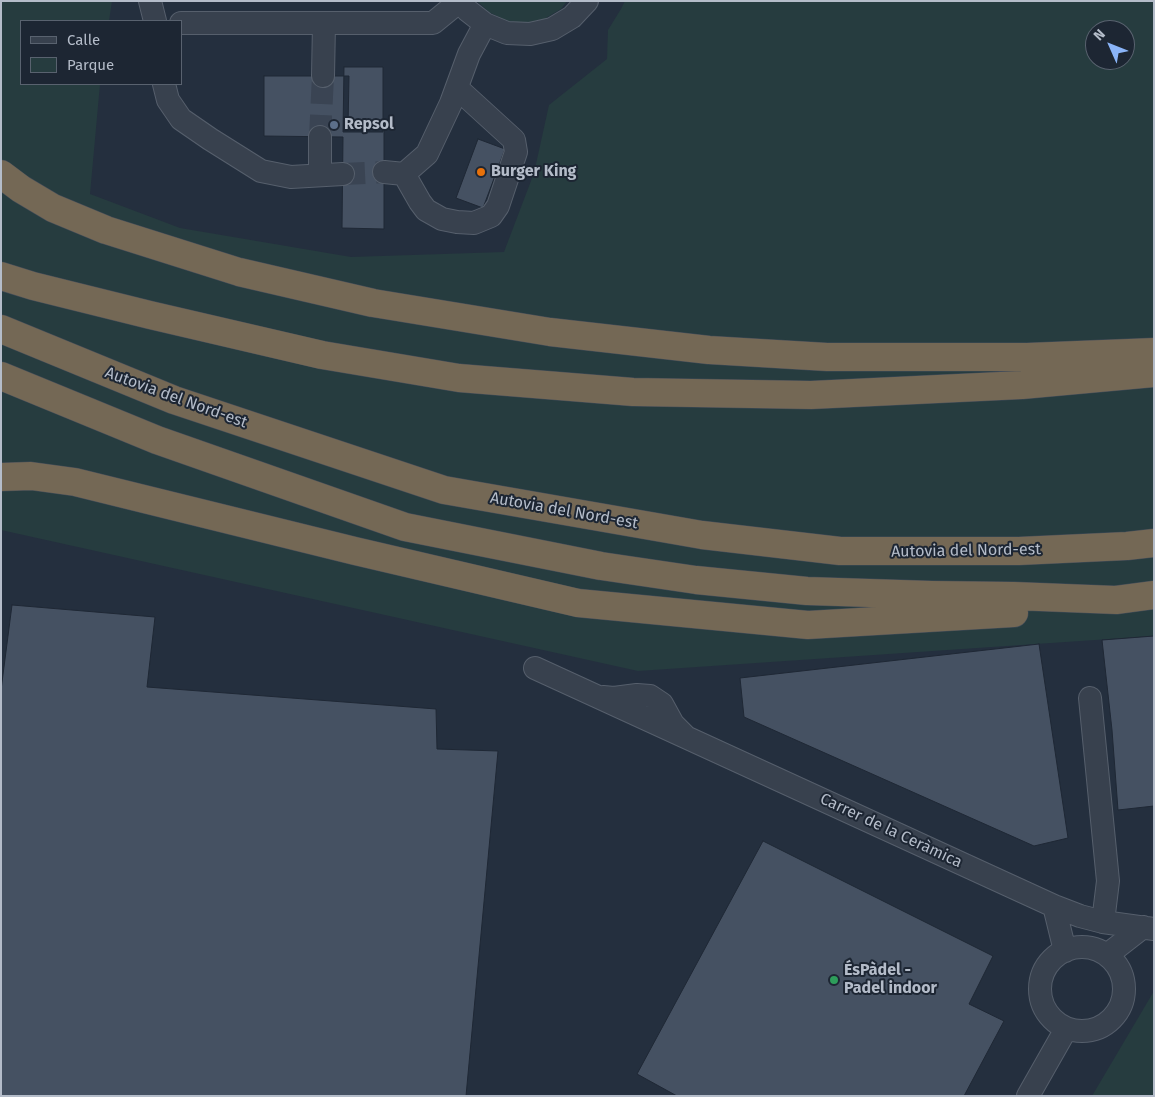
<!DOCTYPE html>
<meta charset="utf-8">
<style>
body{margin:0}
#map{position:relative;width:1155px;height:1097px;overflow:hidden;background:#242f3e;font-family:"Fira Sans",sans-serif}
canvas{display:block}
.frame{position:absolute;inset:0;border:2px solid #b4bcc9;pointer-events:none}
.legend{position:absolute;left:20px;top:20px;width:162px;height:65px;box-sizing:border-box;background:#1d2633;border:1px solid #59626f;margin:0;padding:6px 9px;list-style:none;font-size:15px;color:#b4bcc9}
.legend li{display:flex;align-items:center;gap:10px;height:25px}
.legend b{width:25px;border:1px solid #59626f}
.north{position:absolute;left:1085px;top:20px;width:50px;height:50px;box-sizing:border-box;background:#1d2633;border:1px solid #59626f;border-radius:50%;rotate:314deg;font-size:14px;font-weight:700;line-height:20px;text-align:center;color:#b4bcc9}
.north::after{content:'';display:block;margin:auto;width:18px;height:22px;background:#8ab4f8;clip-path:polygon(50% 0,100% 100%,50% 72%,0 100%)}
</style>
<div id="map">
<canvas width="1155" height="1097"></canvas>
<div class="frame"></div>
<ul class="legend">
<li><b style="height:6px;background:#38414e"></b>Calle</li>
<li><b style="height:14px;background:#263c3f"></b>Parque</li>
</ul>
<div class="north">N</div>
</div>
<script>
const ctx = document.querySelector('canvas').getContext('2d');
ctx.lineJoin = 'round';
function fill(path, color) { ctx.fillStyle = color; ctx.fill(path, 'evenodd'); }
const shape = rows => new Path2D(rows.map(r => 'M' + r).join(''));
function stroke(path, color, width, dash) { ctx.strokeStyle = color; ctx.lineWidth = width; ctx.lineCap = dash ? 'butt' : 'round'; ctx.setLineDash(dash || []); ctx.stroke(path); }
function write(font, color, halo, rows, align = 'center') {
  ctx.font = font + ' "Fira Sans",sans-serif'; ctx.lineWidth = 4; ctx.setLineDash([]); ctx.textBaseline = 'middle'; ctx.strokeStyle = halo; ctx.fillStyle = color; for (const [text, x, y, turn = 0] of rows) {
    ctx.save(); ctx.translate(x, y); ctx.rotate((+turn || 0) * Math.PI / 180); ctx.textAlign = isNaN(turn) ? turn : align; if (halo) ctx.strokeText(text, 0, 0); ctx.fillText(text, 0, 0); ctx.restore();
  }
}
fill(shape([
 [1,1,112,1,109,21,21,21,21,84,100,84,90,194,180,228,351,257,504,252,534,173,549,105,607,59,608,30,621,9,625,1,1154,1,1154,636,638,671,1,530],
 [1095,30,1125,30,1125,60,1095,60],
 [477,1,567,1,561,9,544,19,525,23,506,21,489,12],
 [1154,991,1154,1096,1092,1096]
]), '#263c3f');
const building = shape([
 [344,67,383,67,383,132,343,132,344,67],
 [264,76,349,76,348,128,384,128,384,229,342,228,343,137,264,136,264,76],
 [478,139,505,149,483,208,456,198,478,139],
 [12,605,155,617,147,687,436,709,437,749,498,751,466,1096,1,1096,1,690,12,605],
 [1154,636,1154,806,1118,810,1112,730,1102,640,1154,636],
 [1039,644,1068,838,1034,846,744,717,740,678,1039,644],
 [763,841,993,956,969,1004,1004,1021,964,1096,677,1096,637,1074,763,841]
]);
fill(building, '#455162');
stroke(building, '#1f2835', 1);
stroke(shape([
 [320,137,323,76],
 [343,174,384,172]
]), '#3a4453', 22, [22, 11]);
const minor = shape([
 [150,1,155,21],
 [460,1,467,10,485,24,507,33,530,34,552,29,572,17,587,1],
 [181,23,433,23,460,1],
 [323,76,324,23],
 [164,84,168,100,181,119,210,139,261,171,291,177,343,174],
 [384,172,404,174,427,154,451,103,469,54,485,24],
 [404,174,420,202,426,210,442,219,457,222,474,223,491,216,498,206,516,152,514,140,457,88],
 [320,175,320,137],
 [535,668,1054,906,1080,916,1103,922,1154,929],
 [603,697,614,698,637,695,650,696,662,704,673,724,684,735],
 [1090,698,1108,881,1103,922],
 [1054,906,1065,951],
 '1040 989a42 42 0 1 1 84 0a42 42 0 1 1-84 0Z',
 [1107,955,1143,927],
 [1028,1096,1066,1029]
]);
const highway = shape([
 [1,174,21,189,53,208,106,230,239,272,373,303,550,332,709,350,827,357,1027,357,1154,352],
 [1,276,33,286,150,315,322,355,459,378,633,392,811,395,1022,385,1154,373],
 [1,329,174,400,444,490,702,535,840,551,1019,551,1127,546,1154,543],
 [1,376,157,440,405,527,601,566,696,580,807,591,932,595,1014,596,1116,600,1154,595],
 [1,477,31,476,75,482,355,551,578,603,808,625,1014,613]
]);
stroke(minor, '#565f6c', 24);
stroke(highway, '#434c59', 29);
stroke(minor, '#38414e', 22);
stroke(highway, '#746855', 28);
for (const [x, y, r, color] of [
 [334,125,5,"#5c6f8a"],
 [481,172,5,"#e8710a"],
 [834,980,5,"#2e9e5b"]
]) { const dot = new Path2D(); dot.arc(x, y, r, 0, 2 * Math.PI); ctx.fillStyle = color; ctx.fill(dot); stroke(dot, '#1d2633', 2); }
write('bold 16px', '#b4bcc9', '#1d2633', [
 ["Repsol",344,125],
 ["Burger King",491,172],
 ["ÉsPàdel -",844,971],
 ["Padel indoor",844,989]
], 'left');
write('16px', '#b4bcc9', '#1d2633', [
 ["Autovia del Nord-est",176,398,20],
 ["Autovia del Nord-est",564,511,10],
 ["Autovia del Nord-est",966,551,-1],
 ["Carrer de la Ceràmica",891,831,25]
]);
</script>
